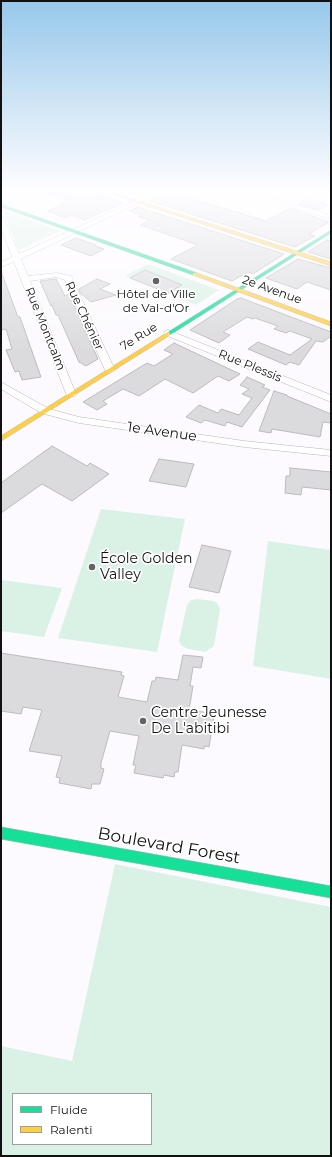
<!DOCTYPE html>
<meta charset="utf-8">
<style>
body{margin:0}
#map{position:relative;width:332px;height:1157px;overflow:hidden;background:#fcfafe;font-family:Montserrat,sans-serif}
canvas{display:block}
.frame{position:absolute;inset:0;border:2px solid #111012;pointer-events:none}
.legend{position:absolute;left:12px;top:1093px;width:140px;height:52px;box-sizing:border-box;background:#fff;border:1px solid #a09fa0;margin:0;padding:5px 7px;list-style:none;font-size:12px;color:#111012}
.legend li{display:flex;align-items:center;gap:8px;height:20px}
.legend b{width:20px;border:1px solid #a09fa0}
</style>
<div id="map">
<canvas width="332" height="1157"></canvas>
<div class="frame"></div>
<ul class="legend">
<li><b style="height:5px;background:#16e098"></b>Fluide</li>
<li><b style="height:5px;background:#ffcf43"></b>Ralenti</li>
</ul>
</div>
<script>
const ctx = document.querySelector('canvas').getContext('2d');
ctx.lineJoin = 'round';
function fill(path, color) { ctx.fillStyle = color; ctx.fill(path, 'evenodd'); }
const shape = rows => new Path2D(rows.map(r => 'M' + r).join(''));
function stroke(path, color, width, dash) { ctx.strokeStyle = color; ctx.lineWidth = width; ctx.lineCap = dash ? 'butt' : 'round'; ctx.setLineDash(dash || []); ctx.stroke(path); }
function write(font, color, halo, rows, align = 'center') {
  ctx.font = font + ' Montserrat,sans-serif'; ctx.lineWidth = 3.5; ctx.setLineDash([]); ctx.textBaseline = 'middle'; ctx.strokeStyle = halo; ctx.fillStyle = color; for (const [text, x, y, turn = 0] of rows) {
    ctx.save(); ctx.translate(x, y); ctx.rotate((+turn || 0) * Math.PI / 180); ctx.textAlign = isNaN(turn) ? turn : align; if (halo) ctx.strokeText(text, 0, 0); ctx.fillText(text, 0, 0); ctx.restore();
  }
}
fill(shape([
 [9,212,60,231,19,250,4,213],
 [148,264,219,290,196,305,125,276],
 [101,509,185,519,157,652,58,638],
 [268,541,331,550,331,679,253,666],
 [1,580,62,588,44,637,1,631],
 [197,599,213,601,217,603,220,609,214,646,205,652,188,649,182,646,179,641,187,605,191,600],
 [115,864,331,907,331,1156,1,1156,1,1046,72,1061],
 [13,1094,151,1094,151,1144,13,1144]
]), '#daf1e6');
const building = shape([
 [38,189,93,189,95,192,123,203,84,220,71,215,65,218,47,211,70,201,38,190,38,189],
 [170,192,266,221,290,208,329,222,309,234,315,236,295,247,150,201,170,192],
 [307,199,325,204,324,204,327,205,318,210,298,204,307,199],
 [138,207,284,254,253,274,248,272,232,281,171,259,198,245,140,225,150,220,139,217,142,215,129,211,138,207],
 [76,238,96,245,95,246,104,249,91,256,61,245,76,238],
 [327,240,331,241,331,259,308,252,327,240],
 [298,259,331,268,331,290,307,282,297,289,266,278,298,259],
 [145,270,165,278,182,285,168,293,130,278,145,270],
 [1,271,18,317,20,317,41,377,22,380,19,371,15,372,6,350,12,349,6,329,1,330,1,271],
 [56,279,65,296,69,294,98,359,86,366,79,362,58,315,56,315,52,305,51,306,40,281,56,279],
 [97,279,110,284,100,289,116,295,91,302,80,293,79,289,97,279],
 [241,298,331,332,331,336,323,342,316,341,299,365,290,362,286,365,248,349,258,342,290,355,312,339,290,331,286,333,274,329,278,326,255,318,253,319,247,317,223,332,230,335,219,343,190,330,237,299,241,298],
 [174,343,240,374,229,381,218,376,193,393,165,379,139,396,123,389,103,401,107,404,97,410,83,402,147,363,154,366,173,354,164,350,174,343],
 [247,377,265,385,262,387,270,390,242,427,227,422,225,426,205,420,201,423,186,417,199,405,218,413,221,409,239,415,252,398,242,394,249,389,240,385,247,377],
 [274,391,287,395,287,396,331,414,331,423,323,422,320,437,272,429,271,433,259,431,274,391],
 [52,446,87,466,90,463,109,474,72,501,42,484,1,513,1,483,52,446],
 [159,459,194,464,186,487,149,481,159,459],
 [290,468,331,472,331,490,302,487,301,495,285,493,286,476,290,476,290,468],
 [202,545,231,551,219,593,189,587,202,545],
 [1,653,122,672,121,675,124,676,118,697,147,702,152,681,155,681,156,677,178,680,183,655,203,657,201,668,193,667,190,686,193,686,189,710,210,713,209,716,214,717,209,747,204,746,204,749,182,745,178,772,175,772,174,777,164,775,163,778,134,773,136,765,133,765,139,736,110,731,101,763,101,768,104,769,100,784,92,784,91,789,59,783,60,778,56,777,62,756,29,751,42,710,23,707,21,714,1,711,1,653]
]);
fill(building, '#dbdadc');
stroke(building, '#bcbabd', 1);
const street = shape([
 [161,189,168,189,21,259,28,276,57,273,71,276,115,370,110,373,105,370,65,280,57,277,30,281,76,394,75,396,67,396,14,262,1,267,1,262,12,257,1,228,1,217,4,219,19,254,161,189],
 [231,189,240,189,331,215,331,219,231,189],
 [168,330,331,395,331,402,165,335,164,333,165,331,168,330],
 [1,382,49,409,79,417,244,441,331,450,331,456,244,447,79,423,41,413,1,389,1,382]
]);
const fast = shape([
 [1,204,197,273,198,274,193,275,1,207,1,204],
 [331,230,331,233,170,335,165,334,331,230],
 [1,827,331,886,331,898,1,839,1,827]
]);
const slow = shape([
 [96,189,101,189,331,262,331,266,96,189],
 [193,273,197,273,331,322,331,326,193,275,193,273],
 [168,332,170,333,170,335,1,441,1,436,168,332]
]);
stroke(street, '#b7b6b9', 1);
stroke(fast, '#b7b6b9', 1);
stroke(slow, '#b7b6b9', 1);
fill(street, '#fffeff');
fill(fast, '#16e098');
fill(slow, '#ffcf43');
const sky = ctx.createLinearGradient(0, 0, 0, 351);
sky.addColorStop(0, '#97c8eb');
sky.addColorStop(0.54, '#fefdff');
sky.addColorStop(1, '#fefdff00');
ctx.fillStyle = sky;
ctx.fillRect(0, 0, 332, 351);
for (const [x, y, r, color] of [
 [156,281,4,"#636265"],
 [92,567,4,"#636265"],
 [143,721,4,"#636265"]
]) { const dot = new Path2D(); dot.arc(x, y, r, 0, 2 * Math.PI); ctx.fillStyle = color; ctx.fill(dot); stroke(dot, '#fff', 1.5); }
write('12px', '#111012', '#fff', [
 ["2e Avenue",272,290,20],
 ["Rue Chénier",84,316,65],
 ["Rue Montcalm",45,329,68],
 ["7e Rue",139,337,-32],
 ["Rue Plessis",250,366,22]
]);
write('12px', '#111012', '#fff', [
 ["Hôtel de Ville",156,294],
 ["de Val-d'Or",156,308]
]);
write('14px', '#111012', '#fff', [
 ["1e Avenue",162,432,8]
]);
write('14px', '#111012', '#fff', [
 ["École Golden",100,559],
 ["Valley",100,575],
 ["Centre Jeunesse",151,713],
 ["De L'abitibi",151,729]
], 'left');
write('17px', '#111012', '#fff', [
 ["Boulevard Forest",169,846,10]
]);
</script>
